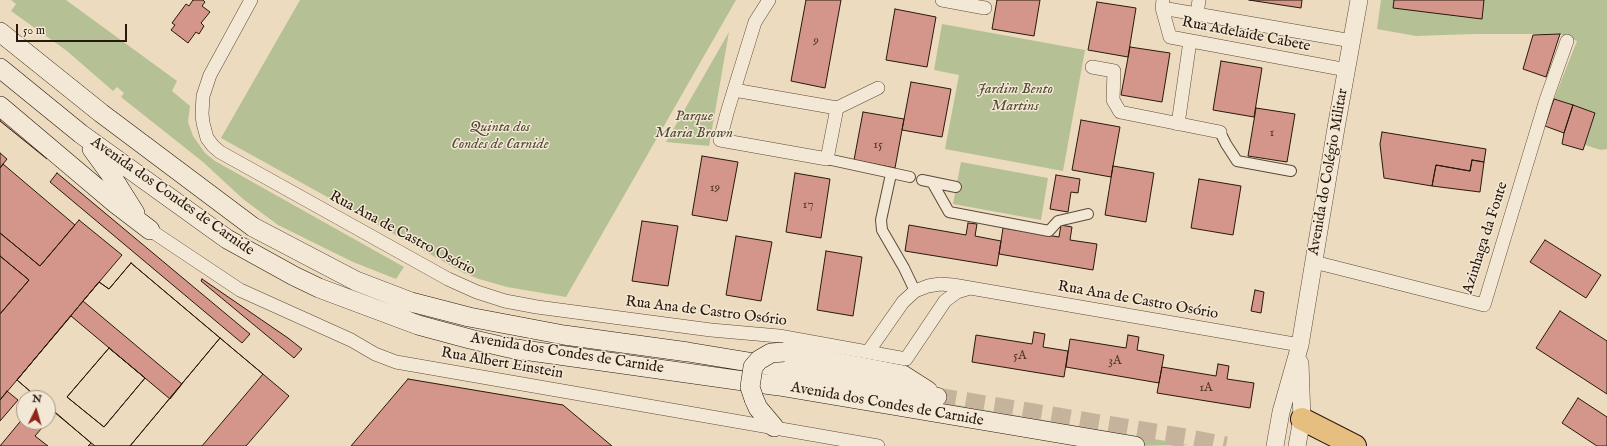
<!DOCTYPE html>
<meta charset="utf-8">
<style>
body{margin:0}
#map{position:relative;width:1607px;height:446px;overflow:hidden;background:#ecdbbe;font-family:"IM FELL English",serif}
canvas{display:block}
.north{position:absolute;left:16px;top:390px;width:40px;height:40px;box-sizing:border-box;background:#f3e8d5;border:1px solid #a29585;border-radius:50%;rotate:5deg;font-size:11px;font-weight:700;line-height:16px;text-align:center;color:#29180d}
.north::after{content:'';display:block;margin:auto;width:14px;height:18px;background:#8f2418;clip-path:polygon(50% 0,100% 100%,50% 72%,0 100%)}
.scale{position:absolute;left:16px;top:24px;width:111px;height:18px;box-sizing:border-box;border:2px solid #29180d;border-top:0;padding-left:5px;font-size:12px;line-height:14px;white-space:nowrap;color:#29180d;-webkit-text-stroke:3px #f3e8d5;paint-order:stroke}
</style>
<div id="map">
<canvas width="1607" height="446"></canvas>
<div class="north">N</div>
<div class="scale">50 m</div>
</div>
<script>
const ctx = document.querySelector('canvas').getContext('2d');
ctx.lineJoin = 'round';
function fill(path, color) { ctx.fillStyle = color; ctx.fill(path, 'evenodd'); }
const shape = rows => new Path2D(rows.map(r => 'M' + r).join(''));
function stroke(path, color, width, dash) { ctx.strokeStyle = color; ctx.lineWidth = width; ctx.lineCap = dash ? 'butt' : 'round'; ctx.setLineDash(dash || []); ctx.stroke(path); }
function write(font, color, halo, rows, align = 'center') {
  ctx.font = font + ' "IM FELL English",serif'; ctx.lineWidth = 3; ctx.setLineDash([]); ctx.textBaseline = 'middle'; ctx.strokeStyle = halo; ctx.fillStyle = color; for (const [text, x, y, turn = 0] of rows) {
    ctx.save(); ctx.translate(x, y); ctx.rotate((+turn || 0) * Math.PI / 180); ctx.textAlign = isNaN(turn) ? turn : align; if (halo) ctx.strokeText(text, 0, 0); ctx.fillText(text, 0, 0); ctx.restore();
  }
}
fill(shape([
 [11,0,66,0,177,81,172,91,190,106,188,122,193,136,205,153,215,161,404,267,396,279,353,262,278,225,243,199,203,162,121,97,124,93,117,87,113,91,67,51,11,11,16,4],
 [300,0,736,0,566,297,507,287,479,279,464,273,221,138],
 [1381,0,1607,0,1607,149,1601,150,1585,145,1595,113,1554,99,1577,41,1560,34,1474,34,1416,36,1377,29],
 [942,24,1085,50,1063,171,945,149,959,75,934,70],
 [729,32,709,146,666,142],
 [961,162,1048,178,1041,220,953,204],
 [934,401,1189,445,1124,446,931,413]
]), '#b5c194');
const building = shape([
 [193,0,203,0,205,2,202,6,210,12,201,23,204,26,199,34,196,32,188,43,171,30,175,25,172,23,186,4,189,6,193,0],
 [806,0,841,0,825,88,791,81,806,0],
 [997,0,1040,0,1034,36,992,29,997,0],
 [1249,0,1302,0,1301,8,1249,0],
 [1394,0,1484,0,1482,19,1393,8,1394,0],
 [1097,2,1136,8,1128,57,1088,50,1097,2],
 [895,9,936,17,927,67,886,60,895,9],
 [1560,34,1546,77,1523,69,1533,35,1560,34],
 [1130,47,1170,53,1162,102,1121,95,1130,47],
 [1221,61,1262,68,1254,117,1213,110,1221,61],
 [911,82,951,89,942,137,902,130,911,82],
 [1554,99,1573,105,1564,133,1545,126,1554,99],
 [1573,105,1595,113,1583,150,1562,144,1564,133,1573,105],
 [1256,108,1295,114,1287,162,1248,156,1256,108],
 [863,112,904,119,895,168,854,160,863,112],
 [0,114,49,156,47,159,0,121,0,114],
 [1081,120,1120,127,1111,177,1072,170,1081,120],
 [1382,132,1486,149,1484,162,1472,160,1470,171,1436,165,1432,186,1384,178,1380,144,1382,132],
 [0,153,7,159,0,168,0,153],
 [702,156,738,162,727,221,692,215,702,156],
 [1472,160,1484,162,1480,192,1432,186,1436,165,1470,171,1472,160],
 [3,164,75,225,40,266,0,233,0,168,3,164],
 [1113,166,1154,173,1146,222,1105,215,1113,166],
 [57,173,250,334,242,343,50,182,57,173],
 [795,173,830,179,821,238,786,232,795,173],
 [1056,175,1080,179,1078,193,1071,192,1068,212,1050,209,1056,175],
 [1199,179,1241,186,1233,235,1191,228,1199,179],
 [79,220,122,255,83,301,182,384,170,399,71,316,0,400,0,314,29,280,0,256,0,233,40,266,79,220],
 [642,221,678,226,668,286,632,281,642,221],
 [968,223,977,224,975,236,1001,241,997,266,905,251,909,225,966,235,968,223],
 [1061,225,1072,227,1070,240,1097,244,1093,270,999,254,1003,228,1059,237,1061,225],
 [736,236,772,242,761,301,726,295,736,236],
 [1545,240,1601,275,1586,298,1530,262,1545,240],
 [826,251,862,257,853,316,817,310,826,251],
 [0,256,29,280,0,314,0,256],
 [131,263,220,338,130,446,95,446,48,407,48,398,38,398,17,380,99,282,109,289,131,263],
 [109,348,145,378,104,427,67,397,109,348],
 [131,263,289,396,246,446,88,446,91,443,55,412,48,421,48,398,38,398,17,380,99,282,109,289,131,263],
 [109,348,145,378,104,427,67,397,109,348],
 [202,279,288,338,302,349,294,358,201,281,202,279],
 [1255,290,1264,292,1261,313,1251,311,1255,290],
 [1560,311,1607,341,1607,394,1536,348,1560,311],
 [1034,332,1045,334,1043,347,1068,351,1064,377,972,362,976,335,1032,344,1034,332],
 [1128,335,1139,337,1137,350,1164,355,1159,383,1066,367,1070,339,1126,348,1128,335],
 [220,338,263,374,202,446,130,446,220,338],
 [1218,364,1229,366,1227,379,1254,383,1250,408,1157,393,1162,367,1216,376,1218,364],
 [408,379,563,405,612,446,351,446,408,379],
 [7,391,18,400,0,421,0,400,7,391],
 [1578,398,1607,417,1607,446,1597,446,1562,423,1578,398],
 [24,417,24,422,47,422,35,436,48,446,0,446,24,417]
]);
fill(building, '#d4968a');
stroke(building, '#29180d', 1);
stroke(shape([
 [937,397,1185,438,1226,446]
]), '#c5b49b', 19, [19, 10]);
const pedestrian = shape([
 [1220,132,1226,144,1237,161,1291,171],
 [827,159,910,177],
 [891,174,881,220,882,230,904,268,915,291],
 [922,180,956,187],
 [932,182,949,212,1049,231,1058,221,1088,214]
]);
const minor = shape([
 [251,0,210,75,203,96,202,114,203,123,207,138,213,146,220,152,448,279,477,292,505,301,537,307,711,330,779,336,906,359,945,301,957,292,970,288],
 [942,0,985,8],
 [1163,0,1162,8,1170,37,1347,70],
 [1162,8,1352,41],
 [1197,14,1199,0],
 [1092,67,1114,71,1113,100,1120,112,1220,132],
 [734,90,837,108,827,159,720,140,727,113,734,90,755,22,769,0],
 [837,108,878,88],
 [1178,124,1190,41],
 [150,230,240,290,351,340,375,354,396,362,878,446],
 [1314,262,1484,305,1546,100,1567,41],
 [868,352,903,302,915,291,928,286,940,284,953,285,1300,345]
]);
const tertiary = shape([
 [1275,446,1281,412,1300,345,1336,128,1359,0],
 [1297,446,1302,419,1300,363]
]);
const secondary = shape([
 [0,32,101,113,253,227,356,281,411,302,469,317,564,335,688,352,785,368,937,397],
 [0,68,81,134,227,239,294,276,319,288,418,325,470,339,509,348,779,386,1135,446],
 [0,106,116,204,150,230],
 [92,149,113,178,135,213],
 [784,352,903,375,928,391],
 [754,399,758,408,774,427]
]);
const trunk = shape([
 [1302,419,1355,446]
]);
stroke(pedestrian, '#5a4939', 12);
stroke(minor, '#5a4939', 14);
stroke(tertiary, '#5a4939', 18);
stroke(secondary, '#29180d', 20);
stroke(trunk, '#29180d', 24);
stroke(pedestrian, '#f3e8d5', 10);
stroke(minor, '#f3e8d5', 13);
stroke(tertiary, '#f3e8d5', 17);
stroke(secondary, '#f3e8d5', 19);
stroke(trunk, '#e6be7f', 22);
const secondaryBridge = shape([
 [754,399,750,387,753,367,759,360,771,353,784,352]
]);
stroke(secondaryBridge, '#29180d', 20, []);
stroke(secondaryBridge, '#f3e8d5', 19);
write('13px', '#54382c', null, [
 ["9",816,41],
 ["1",1272,133],
 ["15",878,145],
 ["19",715,188],
 ["17",808,205],
 ["5A",1020,356],
 ["3A",1115,361],
 ["1A",1206,388]
]);
write('15px', '#29180d', '#f3e8d5', [
 ["Rua Adelaide Cabete",1246,35,11],
 ["Avenida do Colégio Militar",1329,172,-80],
 ["Avenida dos Condes de Carnide",172,197,35],
 ["Rua Ana de Castro Osório",402,234,28],
 ["Azinhaga da Fonte",1486,238,-72],
 ["Rua Ana de Castro Osório",1138,301,10],
 ["Rua Ana de Castro Osório",706,312,7],
 ["Avenida dos Condes de Carnide",567,354,9],
 ["Rua Albert Einstein",502,364,10],
 ["Avenida dos Condes de Carnide",887,405,10]
]);
write('italic 15px', '#534b36', '#f3e8d5', [
 ["Jardim Bento",1015,90],
 ["Martins",1015,107],
 ["Parque",694,117],
 ["Maria Brown",694,134],
 ["Quinta dos",500,128],
 ["Condes de Carnide",500,145]
]);
</script>
